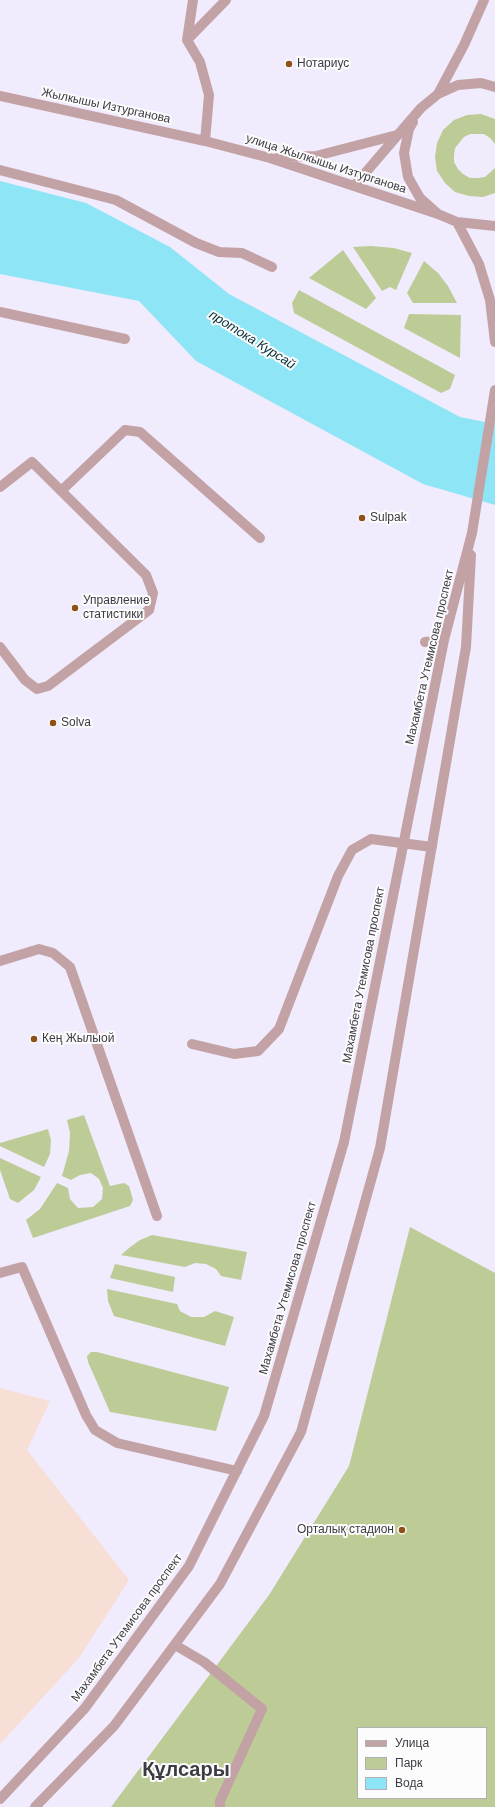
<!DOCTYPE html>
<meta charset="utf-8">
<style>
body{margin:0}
#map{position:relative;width:495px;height:1807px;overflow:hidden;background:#f1ebfe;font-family:Arial,sans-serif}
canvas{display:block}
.legend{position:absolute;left:357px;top:1727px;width:130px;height:72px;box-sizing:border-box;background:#fcfcfc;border:1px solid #b0afb2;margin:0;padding:5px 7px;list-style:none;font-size:12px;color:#3e3b44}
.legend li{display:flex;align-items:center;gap:8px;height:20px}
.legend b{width:20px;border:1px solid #b0afb2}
</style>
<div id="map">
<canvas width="495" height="1807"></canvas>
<ul class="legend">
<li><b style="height:5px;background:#c3a2a5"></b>Улица</li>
<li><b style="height:11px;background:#bdcc96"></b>Парк</li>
<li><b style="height:11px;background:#8ee5f6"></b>Вода</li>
</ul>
</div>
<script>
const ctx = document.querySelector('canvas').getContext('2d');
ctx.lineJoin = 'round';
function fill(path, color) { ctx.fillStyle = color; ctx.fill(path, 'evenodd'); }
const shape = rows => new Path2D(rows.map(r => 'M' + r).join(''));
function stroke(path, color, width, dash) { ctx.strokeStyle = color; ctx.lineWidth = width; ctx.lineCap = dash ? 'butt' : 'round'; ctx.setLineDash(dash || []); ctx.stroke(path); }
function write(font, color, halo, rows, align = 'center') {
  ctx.font = font + ' Arial,sans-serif'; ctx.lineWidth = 4; ctx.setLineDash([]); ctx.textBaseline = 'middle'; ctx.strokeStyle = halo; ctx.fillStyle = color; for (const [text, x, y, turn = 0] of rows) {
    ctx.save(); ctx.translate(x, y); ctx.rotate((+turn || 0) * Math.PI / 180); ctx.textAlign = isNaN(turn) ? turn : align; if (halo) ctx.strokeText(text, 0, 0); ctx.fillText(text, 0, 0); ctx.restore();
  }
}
fill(shape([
 [0,1388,50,1401,27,1450,129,1580,79,1658,0,1744]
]), '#f7dfd5');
fill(shape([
 [481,114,495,119,495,144,490,138,484,134,470,134,464,137,455,148,454,155,454,162,458,169,463,174,470,178,478,178,485,177,495,168,495,193,483,197,469,196,455,192,445,183,437,171,435,157,437,143,443,130,454,120,467,115],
 [371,246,394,248,412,253,396,290,390,287,382,291,353,247],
 [343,250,376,298,366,309,309,278],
 [424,261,438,273,448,286,457,303,413,303,407,293],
 [299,290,455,375,450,389,441,393,294,313,292,303],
 [409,314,461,315,460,358,404,328],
 [84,1115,110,1186,124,1183,129,1186,133,1200,130,1206,33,1238,26,1220,40,1209,57,1183,68,1188,70,1199,78,1208,93,1207,102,1199,103,1188,99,1179,91,1173,80,1175,71,1180,62,1176,69,1151,70,1133,67,1120],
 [48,1129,51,1140,50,1154,44,1167,0,1146,0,1143],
 [0,1158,41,1177,34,1190,18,1203,10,1199,0,1170],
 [410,1227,495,1273,495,1807,111,1807,269,1595,349,1466],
 [358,1728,486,1728,486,1798,358,1798],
 [152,1235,247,1252,241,1280,221,1276,216,1269,206,1264,195,1263,185,1267,121,1255,129,1248,140,1240],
 [115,1264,175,1277,173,1292,110,1278],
 [107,1289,177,1304,180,1311,191,1317,204,1317,215,1311,234,1317,225,1346,114,1316,108,1301],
 [91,1352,97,1352,229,1387,216,1431,110,1412,88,1362,87,1356]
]), '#bdcc96');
fill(shape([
 [0,181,86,203,170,247,229,294,460,417,495,424,495,505,423,484,196,361,139,301,0,274]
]), '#8ee5f6');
stroke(shape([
 [193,0,187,40,200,62,209,95,205,141],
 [187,40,226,0],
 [438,94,464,45,484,0],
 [0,96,205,141,270,158,438,214],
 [413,122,409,129,404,153,408,177,420,198,438,214,457,222,495,226],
 [278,157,316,156,397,135],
 [0,170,116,200,196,243,219,252,242,253,272,267],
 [354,186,421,108,438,94,458,85,481,83,495,87],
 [457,222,479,264,490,300,495,342],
 [0,312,125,339],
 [0,487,32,462,146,575,153,593,149,610,48,686,37,689,25,680,0,647],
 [61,491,125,430,140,432,260,538],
 [425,642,444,640],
 [0,961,39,949,53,953,70,967,157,1216],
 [192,1044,234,1054,258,1051,279,1029,338,876,352,850,371,839,432,847],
 [0,1273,22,1267,86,1415,95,1430,117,1443,237,1471],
 [175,1645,204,1662,262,1709,220,1801,220,1807],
 [0,1799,85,1708,189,1566,264,1416,344,1142,444,640,472,533,495,390],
 [35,1807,114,1726,220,1584,301,1432,380,1148,466,647,471,555]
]), '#c3a2a5', 10);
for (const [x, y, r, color] of [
 [289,64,4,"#8f5017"],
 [362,518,4,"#8f5017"],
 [75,608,4,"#8f5017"],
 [53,723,4,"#8f5017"],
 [34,1039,4,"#8f5017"],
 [402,1530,4,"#8f5017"]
]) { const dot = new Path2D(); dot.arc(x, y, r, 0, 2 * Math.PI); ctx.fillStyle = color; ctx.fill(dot); stroke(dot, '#fcfcfc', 1.5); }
write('12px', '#3e3b44', '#fcfcfc', [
 ["Нотариус",297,64],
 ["Sulpak",370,518],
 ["Управление",83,601],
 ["статистики",83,615],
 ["Solva",61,723],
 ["Кең Жылыой",42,1039],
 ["Орталық стадион",394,1530,"right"]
], 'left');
write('12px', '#3e3b44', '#fcfcfc', [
 ["Жылкышы Изтурганова",106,106,12],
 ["улица Жылкышы Изтурганова",326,164,18],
 ["Махамбета Утемисова проспект",430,657,-77],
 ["Махамбета Утемисова проспект",364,975,-79],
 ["Махамбета Утемисова проспект",288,1288,-74],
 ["Махамбета Утемисова проспект",127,1628,-54]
]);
write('italic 13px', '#032f36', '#fcfcfc', [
 ["протока Курсай",252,340,32]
]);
write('bold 20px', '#3e3b44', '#fcfcfc', [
 ["Құлсары",186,1770]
]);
</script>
